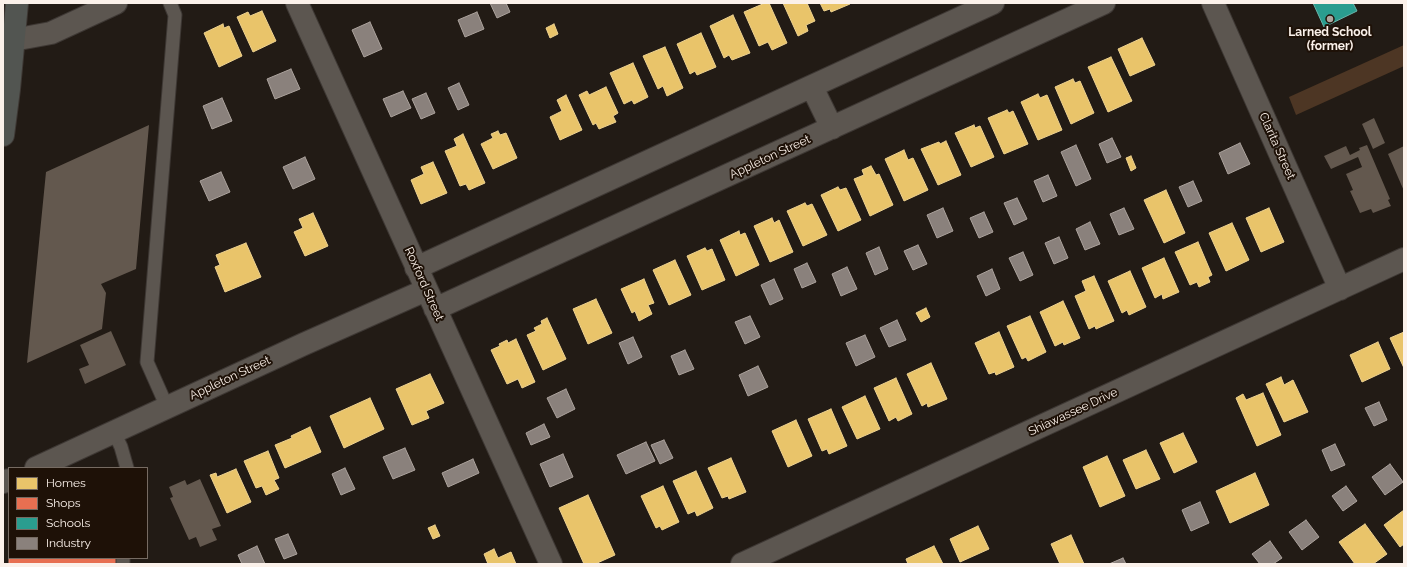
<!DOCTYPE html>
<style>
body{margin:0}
#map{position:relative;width:1407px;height:567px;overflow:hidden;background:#221b15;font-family:Raleway,sans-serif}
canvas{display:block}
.frame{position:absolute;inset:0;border:4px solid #fbf1ea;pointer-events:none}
.legend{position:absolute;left:8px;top:467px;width:140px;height:92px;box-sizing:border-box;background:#1e1107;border:1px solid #766b62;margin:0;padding:5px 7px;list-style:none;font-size:12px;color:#fbf1ea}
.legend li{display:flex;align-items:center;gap:8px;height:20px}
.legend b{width:20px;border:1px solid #766b62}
</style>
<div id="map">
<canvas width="1407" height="567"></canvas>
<div class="frame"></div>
<ul class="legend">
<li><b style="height:11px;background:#e9c46a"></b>Homes</li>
<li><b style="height:11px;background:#e76f51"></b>Shops</li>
<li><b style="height:11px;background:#2a9d8f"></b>Schools</li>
<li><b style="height:11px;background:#8a817c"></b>Industry</li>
</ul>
</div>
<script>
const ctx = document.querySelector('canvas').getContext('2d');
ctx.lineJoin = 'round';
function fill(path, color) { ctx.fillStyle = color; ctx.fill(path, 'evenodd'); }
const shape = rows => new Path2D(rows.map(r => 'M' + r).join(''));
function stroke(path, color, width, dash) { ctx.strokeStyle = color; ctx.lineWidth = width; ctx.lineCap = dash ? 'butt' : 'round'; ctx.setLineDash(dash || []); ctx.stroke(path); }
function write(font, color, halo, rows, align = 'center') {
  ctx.font = font + ' Raleway,sans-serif'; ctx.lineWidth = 4; ctx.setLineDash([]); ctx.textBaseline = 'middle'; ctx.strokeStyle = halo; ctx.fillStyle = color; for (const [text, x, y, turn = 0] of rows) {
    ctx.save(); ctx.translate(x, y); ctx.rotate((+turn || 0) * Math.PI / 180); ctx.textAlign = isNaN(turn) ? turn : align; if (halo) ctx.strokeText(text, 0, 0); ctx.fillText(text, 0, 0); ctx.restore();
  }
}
fill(shape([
 [1404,45,1404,66,1296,115,1289,97]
]), '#4d3624');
const homes = shape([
 [765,3,769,3,787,43,772,50,768,42,759,46,744,12,765,3],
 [783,3,807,3,815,21,806,25,808,31,798,36,783,3],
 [820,3,849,3,850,4,831,12,830,9,824,11,820,3],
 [262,11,276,41,253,52,237,17,248,12,250,16,262,11],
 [733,15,750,53,732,60,729,55,724,58,710,26,733,15],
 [223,24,224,28,229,26,242,56,219,67,204,33,223,24],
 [554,24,558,34,550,38,546,28,554,24],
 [701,33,716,67,697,75,695,71,690,74,677,44,701,33],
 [1142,38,1155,65,1130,76,1118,49,1142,38],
 [665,47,683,88,667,96,663,86,658,89,643,56,665,47],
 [1111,57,1132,101,1108,112,1088,67,1111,57],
 [633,63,648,97,634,104,632,100,624,104,610,73,633,63],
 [1073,79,1075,83,1080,81,1094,113,1071,124,1055,87,1073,79],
 [606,87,618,113,613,116,616,122,599,129,596,123,593,125,579,95,587,91,589,95,606,87],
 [1038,94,1040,98,1047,95,1062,130,1038,140,1021,102,1038,94],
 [566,95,582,130,560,140,550,117,562,111,557,100,566,95],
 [1007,110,1009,113,1013,111,1028,144,1004,154,988,118,1007,110],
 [974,125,975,128,980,126,994,157,971,167,955,133,974,125],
 [498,131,500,135,506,133,517,158,493,169,481,144,493,138,491,134,498,131],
 [463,134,485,183,469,190,466,184,460,186,445,151,457,146,454,139,463,134],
 [946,141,961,175,938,185,921,149,939,142,940,144,946,141],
 [904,150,908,160,913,158,928,190,904,201,885,159,904,150],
 [1131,156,1136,168,1131,171,1126,158,1131,156],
 [433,162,447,193,421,204,411,180,424,174,421,167,433,162],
 [871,166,876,175,879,174,893,205,870,216,854,179,864,175,862,170,871,166],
 [838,187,840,190,846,188,861,220,838,231,821,195,838,187],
 [1166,190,1185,233,1164,243,1144,200,1166,190],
 [805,203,807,206,812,204,827,235,803,246,787,211,805,203],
 [1269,208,1284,242,1261,252,1246,218,1269,208],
 [313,213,328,246,305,256,294,232,303,228,299,219,313,213],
 [772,218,774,223,779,220,793,252,770,262,754,226,772,218],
 [1232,223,1249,260,1226,271,1209,233,1232,223],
 [739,231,740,235,745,233,759,265,736,276,720,240,739,231],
 [1198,242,1212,275,1208,277,1210,282,1199,287,1197,282,1190,285,1175,252,1198,242],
 [246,243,261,277,225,292,215,267,220,265,216,255,246,243],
 [705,248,707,251,712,249,725,280,702,290,687,256,705,248],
 [1164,258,1179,292,1163,299,1162,294,1155,298,1142,268,1164,258],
 [675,260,691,295,669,305,653,270,675,260],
 [1130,271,1146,307,1129,315,1127,310,1122,313,1108,281,1130,271],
 [1094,276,1114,321,1096,329,1095,326,1089,329,1075,296,1086,291,1082,281,1094,276],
 [644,279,654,303,648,305,652,314,639,321,635,311,632,313,621,289,644,279],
 [596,299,612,333,588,344,573,309,596,299],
 [1063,301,1080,338,1064,345,1063,342,1055,346,1040,312,1063,301],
 [926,308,930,317,921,322,916,313,926,308],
 [1030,316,1046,352,1028,361,1026,357,1022,359,1007,326,1030,316],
 [547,318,566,359,543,370,527,335,536,331,534,328,542,324,541,321,547,318],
 [999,332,1014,367,996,375,995,372,989,374,975,343,999,332],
 [1404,332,1404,368,1390,338,1404,332],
 [516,339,535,382,522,388,518,379,507,384,491,350,500,346,499,344,507,340,508,343,516,339],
 [1378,342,1390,369,1362,382,1350,355,1378,342],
 [931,363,947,399,928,407,927,403,922,406,907,374,931,363],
 [430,374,444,403,426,411,429,418,412,425,396,389,430,374],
 [1281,377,1284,385,1293,380,1308,412,1284,422,1266,384,1281,377],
 [896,378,912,414,898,421,896,417,889,421,874,388,896,378],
 [1263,393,1281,435,1257,446,1236,398,1243,394,1246,400,1263,393],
 [865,396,880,429,857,439,842,407,865,396],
 [370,398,384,429,344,448,330,416,370,398],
 [831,409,847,446,829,454,827,449,822,451,808,419,831,409],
 [796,420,812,456,788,467,772,431,796,420],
 [310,427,321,452,285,468,275,445,292,438,291,436,310,427],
 [1183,433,1197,462,1174,473,1160,443,1183,433],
 [1146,450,1160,479,1136,489,1123,460,1146,450],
 [268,451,279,478,274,480,279,489,266,495,262,486,256,488,244,461,268,451],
 [1107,456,1125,496,1100,507,1083,467,1107,456],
 [731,458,746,492,729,499,728,496,722,498,708,468,731,458],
 [236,469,251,502,227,513,210,475,216,473,217,477,236,469],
 [696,471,713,508,697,516,695,511,688,514,673,481,696,471],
 [1255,473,1269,505,1230,523,1216,491,1255,473],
 [663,486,679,522,662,530,660,526,656,528,641,496,663,486],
 [588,495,615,555,595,564,584,564,559,508,588,495],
 [1404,510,1404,544,1400,547,1384,525,1404,510],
 [1365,524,1387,554,1373,564,1355,564,1339,542,1365,524],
 [435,525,440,536,433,539,428,528,435,525],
 [978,526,989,549,960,562,950,539,978,526],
 [1071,535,1084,564,1060,564,1051,544,1071,535],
 [934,546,943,564,908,564,906,559,934,546],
 [494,549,498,558,511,552,516,564,488,564,484,554,494,549]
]);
fill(homes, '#e9c46a');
stroke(homes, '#eed290', 1);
const shops = shape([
 [9,558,120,558,119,564,9,564,9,558]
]);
fill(shops, '#e76f51');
stroke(shops, '#ed967f', 1);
const schools = shape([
 [1313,3,1353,3,1357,11,1324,27,1313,3]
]);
fill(schools, '#2a9d8f');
stroke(schools, '#69b6aa', 1);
const industry = shape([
 [490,3,506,3,510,12,497,18,490,3],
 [477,12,484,29,465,37,458,20,477,12],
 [370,22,382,49,364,57,352,30,370,22],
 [291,69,300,89,275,99,267,79,291,69],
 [459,83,469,105,458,110,448,88,459,83],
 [403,91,411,108,391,117,383,99,403,91],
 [426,93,435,113,421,119,412,99,426,93],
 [222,98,232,121,212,129,203,106,222,98],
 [1112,138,1121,157,1107,163,1099,144,1112,138],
 [1240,143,1250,164,1228,174,1219,153,1240,143],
 [1076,145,1091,179,1076,186,1061,152,1076,145],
 [305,157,315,179,293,189,283,167,305,157],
 [221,172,230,192,209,201,200,181,221,172],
 [1048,175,1057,196,1043,202,1034,181,1048,175],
 [1193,181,1202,201,1188,207,1179,187,1193,181],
 [1017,198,1027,219,1014,225,1004,203,1017,198],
 [943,208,953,231,937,238,927,215,943,208],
 [1124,208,1134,229,1119,235,1110,214,1124,208],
 [984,212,993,232,979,238,970,218,984,212],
 [1090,222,1100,244,1085,250,1076,229,1090,222],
 [1059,237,1068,258,1054,264,1045,243,1059,237],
 [918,245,927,264,913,270,904,251,918,245],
 [879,247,888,269,875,275,866,253,879,247],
 [1023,252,1033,275,1020,281,1009,258,1023,252],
 [807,263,816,282,802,288,794,269,807,263],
 [847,267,857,289,841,296,832,274,847,267],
 [992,269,1000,289,986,296,977,276,992,269],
 [774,279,783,299,770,305,761,285,774,279],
 [750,316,760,337,745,344,735,322,750,316],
 [897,320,906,340,889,347,880,328,897,320],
 [865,335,875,357,856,366,846,343,865,335],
 [633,337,642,357,628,364,619,343,633,337],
 [685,350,694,369,679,375,671,356,685,350],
 [758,366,768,387,748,396,739,375,758,366],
 [566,389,575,409,557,418,547,398,566,389],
 [1379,402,1387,420,1374,426,1365,408,1379,402],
 [544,424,550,437,531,445,526,433,544,424],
 [664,440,673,458,660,464,651,445,664,440],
 [646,442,655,461,626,474,617,455,646,442],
 [1335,444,1345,465,1331,471,1322,450,1335,444],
 [405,448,415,470,393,479,383,457,405,448],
 [563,454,573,477,550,487,540,464,563,454],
 [473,459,479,473,448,487,442,473,473,459],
 [1390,464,1403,482,1385,495,1372,477,1390,464],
 [345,468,355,489,341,495,332,474,345,468],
 [1346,486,1357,501,1343,511,1332,496,1346,486],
 [1200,502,1209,523,1191,531,1182,510,1200,502],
 [1306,520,1319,537,1302,550,1289,532,1306,520],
 [288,534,297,554,284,559,275,539,288,534],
 [1270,541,1282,558,1273,564,1260,564,1252,554,1270,541],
 [257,546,265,564,242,564,238,555,257,546],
 [1123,558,1126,564,1109,564,1123,558]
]);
fill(industry, '#8a817c');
stroke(industry, '#aca39d', 1);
fill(shape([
 [1374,118,1385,143,1373,149,1362,124],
 [149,125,136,269,101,284,106,293,102,329,27,363,46,172],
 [1367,145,1390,199,1388,200,1391,206,1373,213,1371,209,1360,213,1350,191,1353,190,1346,174,1362,167,1358,157,1331,169,1324,156,1346,146,1350,155,1360,150,1359,148],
 [1404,146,1404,191,1388,154],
 [111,331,126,365,85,384,79,369,89,365,80,345],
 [200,479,221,526,212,529,217,540,200,547,196,537,189,540,170,498,173,497,169,487,185,480,187,485]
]), '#63584e');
const lane = shape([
 [167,407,147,362,175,15,170,3],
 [114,432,121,447,127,468],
 [123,564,123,558]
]);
const street = shape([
 [297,3,551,564],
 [1213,3,1340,289],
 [13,40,51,33,116,3],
 [812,87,832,128],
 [416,268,993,3],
 [435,309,1104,3],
 [36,468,304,344,426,290],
 [3,482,9,480],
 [742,564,1404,259]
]);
const primary = shape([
 [3,135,9,89,17,3]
]);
stroke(lane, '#3e3834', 15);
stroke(street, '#3e3834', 24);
stroke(primary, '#3e3834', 24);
stroke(lane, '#5c5650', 13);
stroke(street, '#5c5650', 22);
stroke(primary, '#525551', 22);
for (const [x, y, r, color] of [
 [1330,19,4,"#afa69f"]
]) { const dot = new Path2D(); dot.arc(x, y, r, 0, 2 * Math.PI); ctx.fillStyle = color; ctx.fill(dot); stroke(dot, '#1e1107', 1.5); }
write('bold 12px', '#fbf1ea', '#1e1107', [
 ["Larned School",1330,32],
 ["(former)",1330,46]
]);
write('12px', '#fbf1ea', '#1e1107', [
 ["Clarita Street",1277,146,66],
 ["Appleton Street",770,157,-25],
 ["Roxford Street",424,284,66],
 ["Appleton Street",230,378,-25],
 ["Shiawassee Drive",1073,412,-25]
]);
</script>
